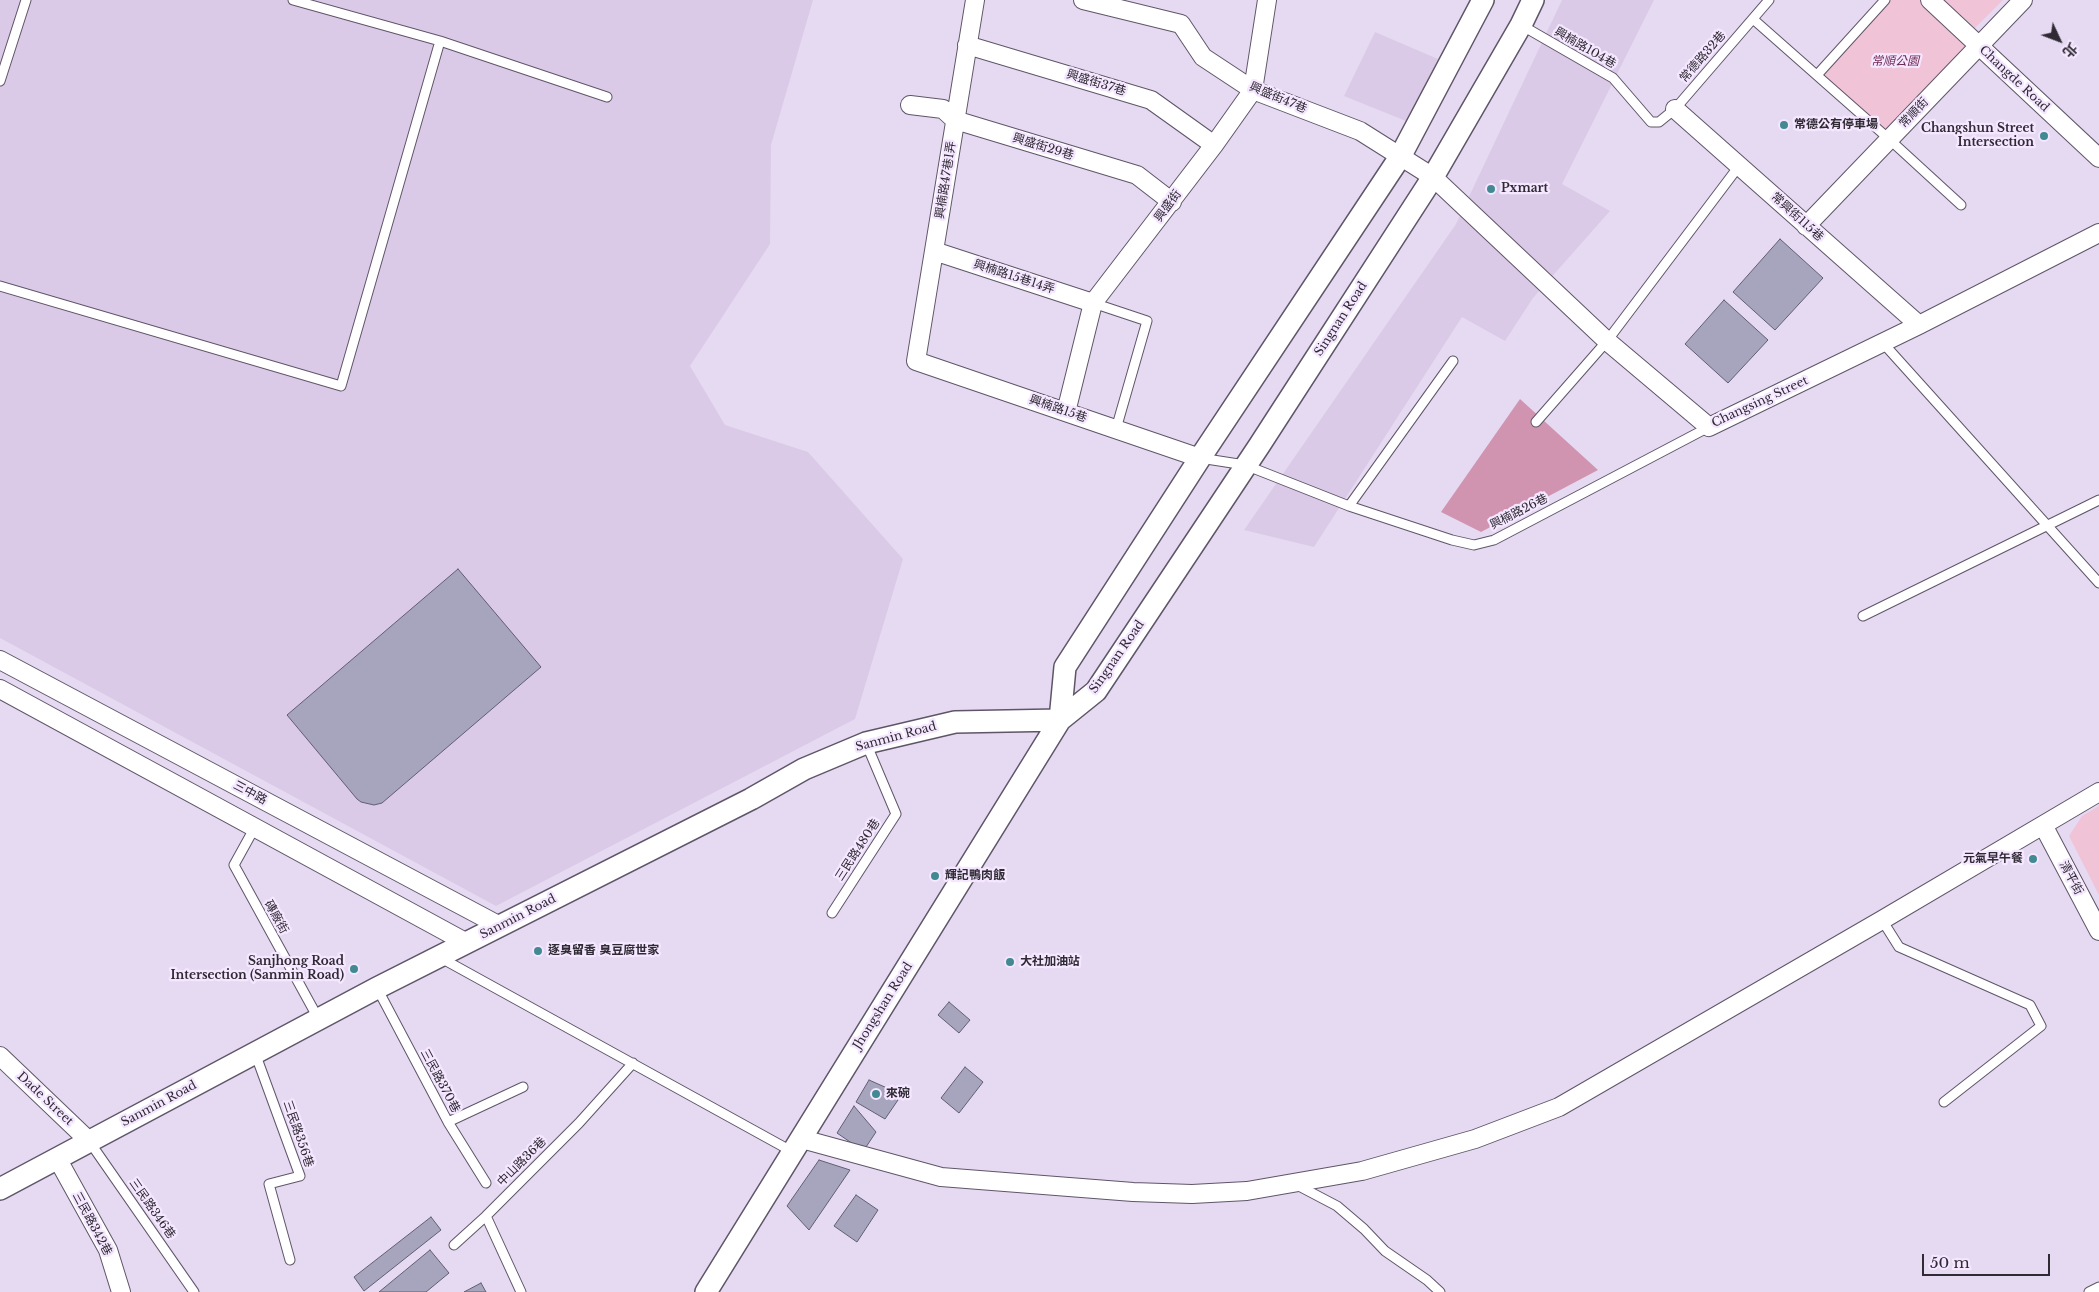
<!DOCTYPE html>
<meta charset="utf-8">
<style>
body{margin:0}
#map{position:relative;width:2099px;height:1292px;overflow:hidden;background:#e6daf2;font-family:"Libre Baskerville","Noto Sans TC",serif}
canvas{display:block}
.north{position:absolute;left:2034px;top:15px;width:50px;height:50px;-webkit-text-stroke:4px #f4e7ff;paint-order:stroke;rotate:133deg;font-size:14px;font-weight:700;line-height:20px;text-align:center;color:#2f2a33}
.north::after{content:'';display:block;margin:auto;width:18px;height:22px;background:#2f2a33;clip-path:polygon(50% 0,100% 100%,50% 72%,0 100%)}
.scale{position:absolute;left:1922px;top:1254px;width:128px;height:22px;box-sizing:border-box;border:2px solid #2f2a33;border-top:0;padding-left:6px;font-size:15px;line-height:18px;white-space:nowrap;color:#2f2a33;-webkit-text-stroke:4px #f4e7ff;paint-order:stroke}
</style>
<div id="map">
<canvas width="2099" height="1292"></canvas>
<div class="north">北</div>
<div class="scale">50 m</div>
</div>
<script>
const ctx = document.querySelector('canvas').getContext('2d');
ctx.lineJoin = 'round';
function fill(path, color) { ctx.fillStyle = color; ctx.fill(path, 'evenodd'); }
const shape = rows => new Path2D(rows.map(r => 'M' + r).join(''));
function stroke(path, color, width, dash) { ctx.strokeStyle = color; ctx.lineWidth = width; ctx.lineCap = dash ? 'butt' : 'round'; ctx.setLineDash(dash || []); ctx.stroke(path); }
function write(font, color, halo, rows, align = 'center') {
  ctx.font = font + ' "Libre Baskerville","Noto Sans TC",serif'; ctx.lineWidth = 4.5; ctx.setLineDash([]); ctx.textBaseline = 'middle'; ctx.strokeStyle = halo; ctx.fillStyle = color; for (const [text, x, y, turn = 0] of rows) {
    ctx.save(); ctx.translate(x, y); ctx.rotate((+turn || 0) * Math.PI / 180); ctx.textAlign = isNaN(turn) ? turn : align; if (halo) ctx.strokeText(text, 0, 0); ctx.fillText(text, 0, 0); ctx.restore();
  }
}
fill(shape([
 [0,0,813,0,771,145,770,244,690,366,725,425,808,452,903,559,855,719,496,906,0,638],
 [1562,0,1654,0,1562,184,1610,211,1533,298,1505,341,1462,317,1314,547,1244,530,1456,224],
 [1375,32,1438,59,1406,121,1344,96]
]), '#dacae7');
fill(shape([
 [1885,0,1930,0,1979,46,1889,139,1817,75],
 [1944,0,2003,0,1975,28],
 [2099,806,2099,895,2069,836,2082,816]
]), '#f0c3d7');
fill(shape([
 [1520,399,1598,470,1481,532,1441,512]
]), '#d094b0');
const building = shape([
 [1780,239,1823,278,1775,330,1733,292,1780,239],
 [1724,300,1768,340,1728,383,1685,344,1724,300],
 [458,569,541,667,382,803,374,805,361,802,357,799,287,715,458,569],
 [949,1002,970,1020,959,1033,938,1015,949,1002],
 [965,1067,983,1082,959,1113,941,1098,965,1067],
 [869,1080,887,1088,898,1100,885,1119,856,1102,869,1080],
 [854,1106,876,1132,866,1147,853,1144,837,1133,854,1106],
 [819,1160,850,1170,809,1230,787,1206,819,1160],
 [856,1195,878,1210,857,1242,834,1226,856,1195],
 [431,1217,441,1230,364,1291,354,1277,431,1217],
 [430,1250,449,1273,426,1292,379,1292,430,1250],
 [481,1283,486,1292,464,1292,481,1283]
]);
fill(building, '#a7a5bd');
stroke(building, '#605e74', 1);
const service = shape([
 [293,0,440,41,607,97],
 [1753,19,1889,139,1961,205],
 [1521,25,1613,78,1651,122,1659,122,1675,109,1769,0],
 [1817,75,1885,0],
 [0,81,26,0],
 [0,286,341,386,440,41],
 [1093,303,1147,321,1116,429],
 [1883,343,2099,583],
 [1536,422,1607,341,1739,166],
 [1200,458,1245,465,1349,506,1452,540,1474,545,1494,540,1709,427],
 [1349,506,1453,361],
 [1863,616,2099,500],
 [255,827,234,865,318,1018],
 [832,913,896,814,866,743],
 [1882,920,1899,947,2030,1005,2041,1026,1944,1102],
 [441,958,793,1152],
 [377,988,448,1122,486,1183],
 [255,1053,300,1176,269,1184,290,1260],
 [448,1122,523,1087],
 [89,1141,194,1292],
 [1297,1185,1337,1206,1364,1229,1385,1251,1427,1280,1440,1292],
 [454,1245,486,1216],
 [521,1292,486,1216,579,1123,633,1063],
 [2089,1292,2099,1287]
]);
const minor = shape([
 [975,0,916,361,1200,458],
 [1083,0,1181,24,1203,57,1253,90,1360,131,1433,177,1607,341,1709,427,1919,325,2099,233],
 [1930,0,2099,158],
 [967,45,1151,100,1214,145],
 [910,105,943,109,955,120,1137,175,1172,202],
 [1675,109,1919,325],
 [1806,226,2023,0],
 [934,251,1093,303],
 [1066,412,1093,303,1214,145,1253,90,1267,0],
 [0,660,500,926],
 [0,689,467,943],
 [2043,825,2099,931],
 [0,1056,89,1141],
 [802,1139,941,1177,1133,1192,1192,1194,1247,1191,1362,1171,1475,1139,1559,1107,1882,920,2099,792],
 [57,1158,108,1250,121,1292]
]);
const tertiary = shape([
 [1060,720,1065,667,1200,458,1400,157,1483,0],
 [0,1189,377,988,751,799,804,769,866,743,955,722,1060,720],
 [706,1292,1060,720,1096,691,1259,446,1433,177,1521,25,1533,0]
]);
stroke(service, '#5f5568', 11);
stroke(minor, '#5f5568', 20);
stroke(tertiary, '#5f5568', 24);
stroke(service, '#fff', 9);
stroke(minor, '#fff', 18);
stroke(tertiary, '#fff', 21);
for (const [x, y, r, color] of [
 [1784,125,5,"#428992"],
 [2044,136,5,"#428992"],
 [1491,189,5,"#428992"],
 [2033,859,5,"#428992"],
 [935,876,5,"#428992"],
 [538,951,5,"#428992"],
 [1010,962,5,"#428992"],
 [354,969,5,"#428992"],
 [876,1094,5,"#428992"]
]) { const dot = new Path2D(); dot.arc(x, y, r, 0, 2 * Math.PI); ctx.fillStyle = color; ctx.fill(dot); stroke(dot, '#f4e7ff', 2); }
write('12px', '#2f2a33', '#f4e7ff', [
 ["興楠路104巷",1585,48,30],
 ["常德路32巷",1703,57,-49],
 ["Changde Road",2014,79,43],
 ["興盛街37巷",1096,83,17],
 ["興盛街47巷",1278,98,23],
 ["常順街",1914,113,-46],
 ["興盛街29巷",1043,147,17],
 ["興楠路47巷1弄",946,180,-81],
 ["興盛街",1168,206,-53],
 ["常興街115巷",1797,217,42],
 ["興楠路15巷14弄",1014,277,18],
 ["Singnan Road",1341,319,-57],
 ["Changsing Street",1760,402,-25],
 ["興楠路15巷",1058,409,19],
 ["興楠路26巷",1519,512,-27],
 ["Singnan Road",1117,657,-55],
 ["Sanmin Road",896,737,-15],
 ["三中路",250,793,28],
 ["三民路480巷",858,850,-57],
 ["清平街",2071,878,62],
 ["磚廠街",276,917,61],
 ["Sanmin Road",518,917,-27],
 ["Jhongshan Road",883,1006,-58],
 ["三民路370巷",440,1081,62],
 ["Dade Street",45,1099,43],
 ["Sanmin Road",159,1104,-28],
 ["三民路356巷",298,1134,71],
 ["中山路36巷",522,1162,-45],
 ["三民路346巷",152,1209,55],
 ["三民路342巷",92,1224,62]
]);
write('italic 12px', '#712950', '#f4e7ff', [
 ["常順公園",1895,62]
]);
write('bold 12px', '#2f2a33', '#f4e7ff', [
 ["常德公有停車場",1794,125],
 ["Changshun Street",2034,129,"right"],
 ["Intersection",2034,143,"right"],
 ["Pxmart",1501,189],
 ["元氣早午餐",2023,859,"right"],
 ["輝記鴨肉飯",945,876],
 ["逐臭留香 臭豆腐世家",548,951],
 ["Sanjhong Road",344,962,"right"],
 ["Intersection (Sanmin Road)",344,976,"right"],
 ["大社加油站",1020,962],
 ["來碗",886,1094]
], 'left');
</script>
